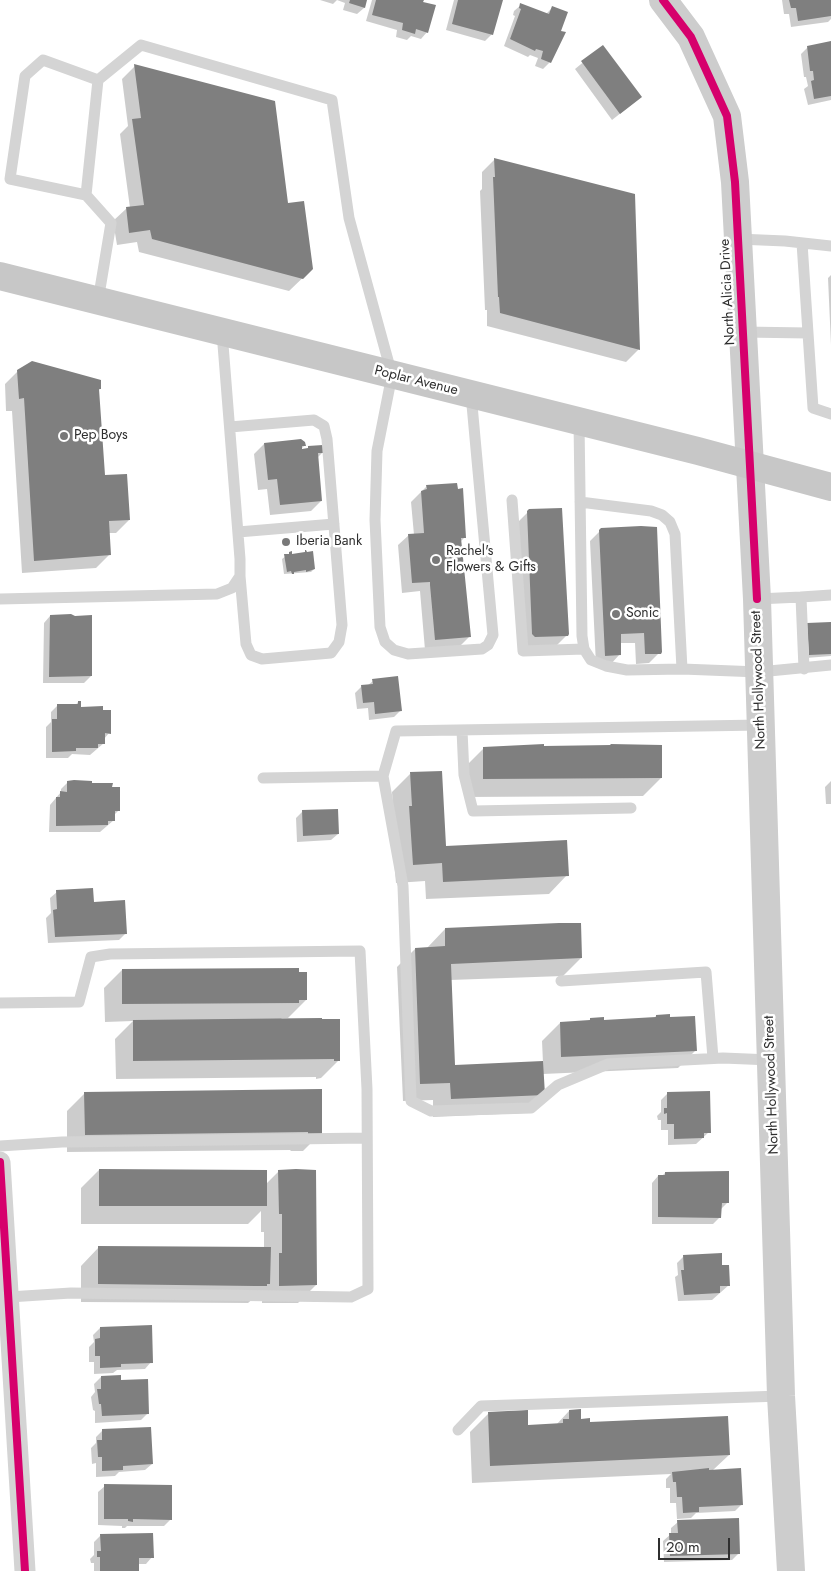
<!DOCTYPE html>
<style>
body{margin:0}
#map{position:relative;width:831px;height:1571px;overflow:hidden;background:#fff;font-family:Jost,sans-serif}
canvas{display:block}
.scale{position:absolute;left:658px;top:1538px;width:72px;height:22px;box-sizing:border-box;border:2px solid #2f2f2f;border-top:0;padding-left:6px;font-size:15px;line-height:18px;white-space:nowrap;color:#2f2f2f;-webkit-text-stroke:4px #fff;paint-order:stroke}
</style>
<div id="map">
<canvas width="831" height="1571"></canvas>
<div class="scale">20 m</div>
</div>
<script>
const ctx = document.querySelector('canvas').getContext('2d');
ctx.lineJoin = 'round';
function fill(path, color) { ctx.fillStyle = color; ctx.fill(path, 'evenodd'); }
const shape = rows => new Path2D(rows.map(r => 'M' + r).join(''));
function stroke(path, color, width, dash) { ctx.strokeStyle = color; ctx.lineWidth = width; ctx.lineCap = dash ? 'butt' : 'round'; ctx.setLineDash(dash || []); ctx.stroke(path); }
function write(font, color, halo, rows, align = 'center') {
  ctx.font = font + ' Jost,sans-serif'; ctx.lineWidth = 5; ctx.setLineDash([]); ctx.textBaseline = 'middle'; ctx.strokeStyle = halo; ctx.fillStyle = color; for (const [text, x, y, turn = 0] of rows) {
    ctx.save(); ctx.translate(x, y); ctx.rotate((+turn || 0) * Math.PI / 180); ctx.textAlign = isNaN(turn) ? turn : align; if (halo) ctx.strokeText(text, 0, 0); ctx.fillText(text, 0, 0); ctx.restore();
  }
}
fill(shape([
 [320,0,366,0,364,8,357,14,343,10,345,3,337,0,333,4],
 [372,0,422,0,427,32,421,39,411,36,407,40,396,37,397,30,366,21],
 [454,0,502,0,492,34,485,41,446,30],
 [782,0,831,0,831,19,828,22,791,27,789,14,784,14],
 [521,5,546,14,553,7,550,62,543,69,535,66,538,58,530,55,528,57,504,46,515,16,513,15,514,11],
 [831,43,831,100,808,105,804,89,808,86,806,77,804,77,801,54,808,47],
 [603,46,641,97,612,120,575,69],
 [135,66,287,204,312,269,289,291,139,252,137,242,117,245,113,221,127,208,130,208,120,134,128,126,122,79],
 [495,159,639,349,626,362,487,326,487,310,485,310,480,191,482,189,482,172],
 [831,275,831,345,828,278],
 [18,371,100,389,98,391,103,477,129,520,116,533,108,533,109,555,96,568,22,573,12,411,6,411,5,384],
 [264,444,305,445,300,450,323,452,317,458,321,501,311,511,270,515,267,489,258,490,254,454],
 [427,486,465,537,460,542,469,637,459,647,425,650,420,591,402,593,398,545,409,535,414,535,411,502],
 [530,510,568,634,557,645,525,647,517,523],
 [601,530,661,651,649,663,636,664,635,643,620,643,620,654,610,665,596,665,590,541],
 [290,553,314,569,311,572,284,574,282,559],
 [50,616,91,676,84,683,43,683,44,623],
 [831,623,831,656,806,658],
 [373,681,401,710,394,717,369,720,368,708,357,709,355,693,362,686,367,686],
 [78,702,80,708,109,733,104,739,104,743,90,755,72,754,68,758,46,758,46,727,51,722,51,712,58,705,75,706],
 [543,747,661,778,643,796,466,797,466,766,484,748],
 [410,774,445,848,567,875,549,894,426,899,425,881,396,883,391,826,394,823,392,792],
 [831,781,831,804,826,804,825,787],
 [68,782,111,789,119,810,114,815,114,820,100,832,49,832,50,805,61,792,61,789],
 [303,811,338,834,331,840,297,842,296,818],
 [57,892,126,933,119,940,48,943,46,918,51,913,50,898],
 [445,929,581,958,563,976,450,980,453,1066,543,1063,542,1041,560,1023,588,1021,591,1019,603,1021,653,1019,656,1016,669,1018,696,1050,678,1068,543,1074,543,1095,525,1113,433,1117,433,1100,403,1101,397,967,415,949,427,948],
 [122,970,306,1000,288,1018,282,1018,279,1021,339,1060,321,1078,316,1079,316,1077,116,1079,115,1039,133,1021,105,1022,104,988],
 [85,1093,321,1133,303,1151,290,1151,291,1150,67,1152,67,1111],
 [668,1093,709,1132,696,1144,668,1145,668,1130,661,1130,661,1120,658,1120,657,1116,661,1112,661,1100],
 [99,1170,266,1184,279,1171,316,1285,298,1303,262,1303,262,1291,248,1303,81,1302,81,1266,99,1247,264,1248,264,1232,261,1232,261,1211,248,1224,81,1224,81,1188],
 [665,1173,728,1202,721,1209,720,1217,713,1224,652,1224,652,1183,658,1176,662,1176],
 [684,1256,721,1266,729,1285,712,1300,678,1301,675,1277,678,1275,677,1263],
 [100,1328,151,1362,145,1369,117,1370,113,1373,94,1374,94,1362,89,1362,89,1347,94,1342,93,1335],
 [101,1377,120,1381,148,1413,141,1420,95,1423,95,1411,93,1410,91,1397,95,1392,94,1384],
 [569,1411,580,1420,589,1424,729,1455,713,1470,742,1504,735,1511,696,1513,691,1518,677,1519,676,1503,670,1503,670,1488,666,1488,666,1479,671,1474,472,1483,470,1432,488,1414,527,1426,556,1425],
 [102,1431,152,1464,145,1470,119,1472,115,1476,96,1477,96,1463,92,1464,91,1448,96,1443,96,1437],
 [105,1486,171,1519,164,1526,127,1526,125,1528,122,1528,122,1526,98,1525,98,1492],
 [678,1522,739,1553,732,1560,664,1562,663,1541,671,1534,671,1528],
 [101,1535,152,1557,146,1564,138,1564,138,1571,94,1571,94,1563,91,1563,90,1559,94,1555,94,1542]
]), '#0003');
fill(shape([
 [350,0,367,0,365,8,349,3],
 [376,0,424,0,423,2,436,5,428,33,416,29,415,34,402,30,403,23,372,15],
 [458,0,503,0,493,35,452,24],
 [789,0,831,0,831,16,798,21,796,8,791,8],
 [520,3,549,14,552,6,568,12,561,31,566,32,551,63,541,59,543,51,536,49,535,51,510,39,521,9,519,8],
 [831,41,831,96,814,99,811,81,814,80,813,71,810,71,807,46],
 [603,45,642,97,620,114,581,61],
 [134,64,275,101,288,203,304,201,313,269,303,279,152,239,150,230,129,233,126,207,144,205,132,119,141,118],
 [494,158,635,194,640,350,500,313,499,297,498,297,493,177,495,177],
 [32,361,101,380,101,389,99,389,105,475,127,474,130,520,109,521,111,555,34,561,24,398,19,399,17,370],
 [301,439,305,442,306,446,302,446,302,449,308,448,308,446,323,445,324,453,318,453,322,501,280,505,277,479,268,480,264,443],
 [457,483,458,489,463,488,466,538,461,538,471,637,435,640,430,585,430,582,412,583,408,534,424,533,421,491,427,489,426,485],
 [562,508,569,634,568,636,535,637,532,634,527,511,529,509],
 [641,526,657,527,662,652,661,654,645,654,644,633,621,634,621,655,605,656,599,530,601,528],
 [305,550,306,550,307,552,313,551,315,569,306,572,306,570,294,572,294,574,292,574,291,571,287,572,284,554,289,554,289,552,292,551,292,554,305,552],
 [71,614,75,616,92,615,92,676,49,677,50,615],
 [831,622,831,654,809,655,807,623],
 [398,676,402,711,375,714,374,702,363,703,361,685,373,684,372,679],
 [78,701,81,701,81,707,103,706,103,710,111,710,111,734,105,733,105,744,98,744,98,748,76,748,76,751,52,752,52,719,57,719,57,704,78,704],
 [544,744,544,746,611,745,610,744,662,745,662,778,483,779,483,747],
 [442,771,446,846,567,840,569,876,443,882,442,863,413,865,409,806,412,806,410,772],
 [74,780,92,781,92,783,113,783,112,787,120,787,120,811,115,811,115,821,108,821,108,825,56,826,56,797,60,797,60,791,67,792,67,781],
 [338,809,339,834,303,836,302,810],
 [93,888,94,902,125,900,127,934,55,937,53,910,57,909,56,890],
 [559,923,581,923,582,958,451,964,455,1065,543,1061,545,1095,451,1099,450,1083,420,1084,415,948,445,946,445,928],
 [299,968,299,972,307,972,307,1000,299,1000,299,1003,122,1004,122,969],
 [670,1014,670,1017,695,1016,697,1051,561,1057,560,1022,590,1020,590,1018,604,1017,604,1020,656,1017,656,1015],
 [322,1018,322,1019,340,1019,340,1061,334,1061,334,1059,133,1061,133,1020],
 [322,1089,322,1134,308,1134,308,1132,85,1135,84,1092],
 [710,1091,711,1133,704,1133,704,1138,674,1139,674,1124,667,1124,667,1113,664,1114,664,1108,667,1108,667,1092],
 [99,1169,267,1170,267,1206,99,1206],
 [296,1169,316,1170,317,1285,279,1286,279,1253,282,1253,282,1214,279,1214,278,1170],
 [729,1171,729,1203,722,1203,721,1218,658,1217,658,1175,665,1175,665,1172],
 [98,1246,271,1247,270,1284,267,1284,267,1286,254,1286,98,1284],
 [722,1253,722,1265,729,1265,730,1286,720,1286,720,1293,684,1295,681,1270,684,1270,683,1255],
 [152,1325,153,1363,121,1364,121,1367,100,1368,100,1356,95,1356,95,1339,100,1338,100,1327],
 [121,1375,121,1380,148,1379,149,1414,102,1416,101,1404,99,1404,97,1389,101,1389,101,1376],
 [581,1409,581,1419,590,1418,590,1422,728,1416,730,1455,490,1466,488,1412,528,1410,528,1425,563,1423,563,1419,569,1419,569,1410],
 [151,1427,153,1464,123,1466,123,1470,102,1471,102,1457,98,1457,97,1440,102,1440,102,1429],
 [709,1468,709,1470,741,1468,743,1505,699,1507,699,1512,683,1513,682,1497,677,1497,676,1482,673,1482,672,1472],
 [104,1484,172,1485,172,1520,133,1519,133,1522,128,1521,128,1519,104,1519],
 [739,1518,740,1554,670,1556,669,1533,678,1533,677,1520],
 [153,1533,154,1558,139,1558,139,1571,100,1571,100,1557,97,1557,97,1551,101,1551,100,1534]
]), '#7f7f7f');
stroke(shape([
 [98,80,141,45,332,100,349,218,392,375,377,451,375,520,380,627,385,642,394,650,408,654,482,649,488,645,493,635,471,394],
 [86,195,10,179,25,76,43,60,98,80,86,195,111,223,98,301],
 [738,239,785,241,831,246],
 [802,243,813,408,831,414],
 [743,332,808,333],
 [579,422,582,636,584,649,591,660,606,666,627,670,682,669,759,672,831,665],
 [230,427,314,420,324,426,327,439,342,625,339,642,331,653,262,659,251,655,246,644,240,576],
 [512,500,523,651,584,649],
 [580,502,651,511,662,515,670,522,675,534,682,669],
 [238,532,334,524],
 [801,597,831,595],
 [0,599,217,594,232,588,240,576,240,559,222,332],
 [757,599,801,597,804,669],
 [761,725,396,731,383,776,403,886,411,1101,431,1111,531,1108,558,1085,608,1064,723,1058,771,1060],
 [462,730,464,775,473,811,631,808],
 [263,778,383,776],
 [561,981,706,972,713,1058],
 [0,1003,79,1002,91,957,110,954,360,951,367,1089,368,1289,351,1297,71,1293,9,1297],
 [0,1146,62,1142,367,1138],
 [458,1430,481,1406,781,1396]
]), '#d4d4d4', 11);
stroke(shape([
 [0,1162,25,1571]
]), '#d4d4d4', 21);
stroke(shape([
 [663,0,691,37,727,116,735,182,757,599,781,1396,791,1571]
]), '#cdcdcd', 28);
stroke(shape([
 [0,276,698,451,831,487]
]), '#c7c7c7', 28);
stroke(shape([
 [663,0,691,37,727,116,735,182,757,599],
 [0,1162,25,1571]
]), '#d6006c', 8);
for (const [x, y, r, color] of [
 [64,436,5,"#787878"],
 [286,542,5,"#787878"],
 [436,560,5,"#787878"],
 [616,614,5,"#787878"]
]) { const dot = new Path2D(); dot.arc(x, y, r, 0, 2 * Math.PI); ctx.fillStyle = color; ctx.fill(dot); stroke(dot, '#fff', 2); }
write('14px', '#2f2f2f', '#fff', [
 ["North Alicia Drive",728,292,-93],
 ["Poplar Avenue",416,381,14],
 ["North Hollywood Street",759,680,-92],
 ["North Hollywood Street",772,1085,-92]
]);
write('14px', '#2f2f2f', '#fff', [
 ["Pep Boys",74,436],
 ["Iberia Bank",296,542],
 ["Rachel's",446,552],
 ["Flowers & Gifts",446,568],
 ["Sonic",626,614]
], 'left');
</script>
